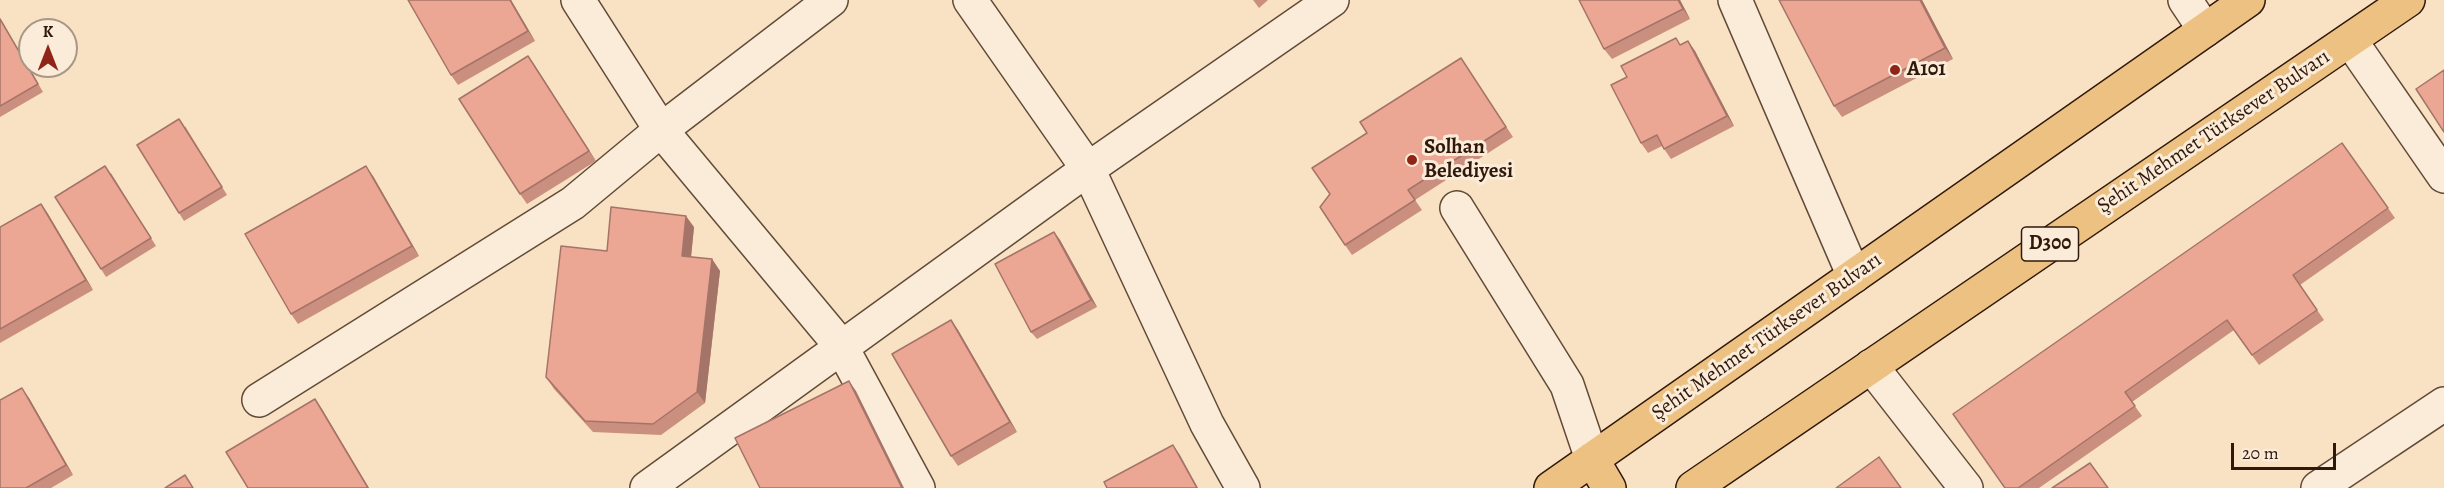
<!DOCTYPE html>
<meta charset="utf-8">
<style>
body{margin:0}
#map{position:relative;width:2444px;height:488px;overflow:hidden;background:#f8e2c3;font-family:Alegreya,serif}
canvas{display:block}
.north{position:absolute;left:18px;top:18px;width:60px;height:60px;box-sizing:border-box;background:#faecd8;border:2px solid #a99786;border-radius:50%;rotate:0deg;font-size:16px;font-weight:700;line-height:24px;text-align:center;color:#30180b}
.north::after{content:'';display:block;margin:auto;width:21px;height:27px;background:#8f2418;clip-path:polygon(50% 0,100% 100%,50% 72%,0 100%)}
.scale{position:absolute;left:2231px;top:443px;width:105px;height:27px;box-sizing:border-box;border:3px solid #30180b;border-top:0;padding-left:8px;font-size:18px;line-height:21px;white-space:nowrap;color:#30180b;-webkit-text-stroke:4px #faecd8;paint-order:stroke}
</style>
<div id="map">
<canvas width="2444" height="488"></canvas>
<div class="north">K</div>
<div class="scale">20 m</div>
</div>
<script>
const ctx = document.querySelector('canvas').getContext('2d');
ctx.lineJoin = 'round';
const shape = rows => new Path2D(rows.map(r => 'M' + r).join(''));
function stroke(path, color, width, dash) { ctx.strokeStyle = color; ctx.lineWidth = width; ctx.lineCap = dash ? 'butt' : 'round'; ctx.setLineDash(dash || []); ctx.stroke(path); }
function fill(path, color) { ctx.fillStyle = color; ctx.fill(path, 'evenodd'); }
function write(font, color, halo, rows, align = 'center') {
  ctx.font = font + ' Alegreya,serif'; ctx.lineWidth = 6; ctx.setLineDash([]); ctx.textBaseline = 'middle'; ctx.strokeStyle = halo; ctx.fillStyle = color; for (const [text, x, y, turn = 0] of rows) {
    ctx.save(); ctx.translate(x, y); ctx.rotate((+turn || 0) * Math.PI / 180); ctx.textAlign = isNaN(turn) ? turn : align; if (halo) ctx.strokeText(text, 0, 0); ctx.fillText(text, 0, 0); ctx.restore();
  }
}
const minor = shape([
 [578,0,661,130,841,346,918,488],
 [970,0,1088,169,1207,424,1243,488],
 [1735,0,1854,276],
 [2185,0,2205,30],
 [2350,40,2444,176],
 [1457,208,1567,385,1592,459],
 [1871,366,1966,488],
 [259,400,573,203,661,130,831,0],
 [647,488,1088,169,1332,0],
 [2318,488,2444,404]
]);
const highway = shape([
 [1592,459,1609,488],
 [1551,488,2248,0],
 [1693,488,2408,0]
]);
stroke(minor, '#624a39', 36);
stroke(highway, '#30180b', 36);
stroke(minor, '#faecd8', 33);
stroke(highway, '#ecc182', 33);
fill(shape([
 [511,0,535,41,458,85,451,75],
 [1253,0,1268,0,1259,8],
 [1579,0,1680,0,1690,19,1612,59,1604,49],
 [1779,0,1922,0,1953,59,1842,117,1834,106],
 [0,18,43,92,0,117],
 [1688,41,1695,51,1734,126,1671,159,1662,146,1648,153,1641,143,1627,77],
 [1461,58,1513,137,1415,200,1422,210,1352,255,1345,245,1330,194,1367,133],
 [535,66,596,161,527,204,520,194],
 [185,126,227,195,184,221,179,213],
 [2342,143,2395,218,2300,285,2324,320,2259,365,2234,330,2132,402,2142,416,2039,488,2005,488],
 [111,173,156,246,106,277,101,269],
 [373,176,419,256,298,324,291,314],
 [41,204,48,214,93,290,0,343,0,227],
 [694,227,691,257,712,259,720,271,705,403,661,435,593,432,554,389,546,377],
 [1054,232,1060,240,1097,307,1037,339,1031,332],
 [951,320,958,330,1017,432,958,466,951,456],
 [29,398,73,475,51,488,0,488]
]), '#cb8f7f');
fill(shape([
 [510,0,511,0,535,41,528,31],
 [1678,0,1680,0,1690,19,1683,9],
 [1920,0,1922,0,1953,59,1945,48],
 [1688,41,1695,51,1734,126,1727,116],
 [528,56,535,66,596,161,589,151],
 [366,166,373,176,419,256,412,246],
 [41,204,48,214,93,290,86,280],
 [686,216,694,227,690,267,682,256],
 [1054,232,1060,240,1097,307,1091,300],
 [712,259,720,271,705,403,697,392],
 [951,320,958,330,1017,432,1010,422],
 [849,381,856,391,904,488,902,488],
 [22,388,29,398,73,475,66,465],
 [315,399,322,409,369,488,368,488],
 [1173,445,1180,455,1198,488,1197,488]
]), '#a57468');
const building = shape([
 [408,0,510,0,528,31,451,75,408,0],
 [1579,0,1678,0,1683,9,1604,49,1579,0],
 [1779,0,1920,0,1945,48,1834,106,1779,0],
 [0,19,38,84,0,106,0,19],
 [1676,38,1680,45,1688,41,1727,116,1664,149,1657,135,1641,143,1611,85,1627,77,1621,66,1676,38],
 [528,56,589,151,520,194,459,99,528,56],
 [1461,58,1506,127,1408,190,1415,200,1345,245,1320,207,1330,194,1312,168,1367,133,1360,122,1461,58],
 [2444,70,2444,132,2416,89,2444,70],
 [179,119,222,187,179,213,137,145,179,119],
 [2342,143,2388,208,2293,275,2317,310,2252,355,2227,320,2125,392,2135,406,2018,488,2005,488,1953,414,2342,143],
 [105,166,151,238,101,269,55,197,105,166],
 [366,166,412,246,291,314,245,234,366,166],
 [41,204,86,280,0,329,0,227,41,204],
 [611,207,686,216,682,256,712,259,697,392,653,424,585,421,546,377,561,246,607,251,611,207],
 [1054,232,1091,300,1031,332,995,264,1054,232],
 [951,320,1010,422,951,456,892,354,951,320],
 [849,381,902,488,760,488,735,438,849,381],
 [22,388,66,465,26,488,0,488,0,400,22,388],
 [315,399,368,488,248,488,226,452,315,399],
 [1173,445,1197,488,1107,488,1104,482,1173,445],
 [1879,457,1901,488,1836,488,1879,457],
 [2090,463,2108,488,2052,488,2090,463],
 [185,475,193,488,165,488,185,475]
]);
fill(building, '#eca694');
stroke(building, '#a57468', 1.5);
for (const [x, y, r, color] of [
 [1895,70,6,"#8f2418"],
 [1412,160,6,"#8f2418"]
]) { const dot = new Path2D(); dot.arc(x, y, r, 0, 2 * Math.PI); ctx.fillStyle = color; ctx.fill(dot); stroke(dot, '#faecd8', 2); }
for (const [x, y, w] of [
 [2050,244,57]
]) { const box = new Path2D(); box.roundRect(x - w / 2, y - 17, w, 34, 4.5); ctx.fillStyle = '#faecd8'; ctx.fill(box); stroke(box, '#30180b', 1.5); }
write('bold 20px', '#30180b', null, [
 ["D300",2050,244]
]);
write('bold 21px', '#30180b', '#faecd8', [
 ["A101",1907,70],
 ["Solhan",1424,148],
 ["Belediyesi",1424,172]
], 'left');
write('21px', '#30180b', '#faecd8', [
 ["Şehit Mehmet Türksever Bulvarı",2214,132,-34],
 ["Şehit Mehmet Türksever Bulvarı",1767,337,-35]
]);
</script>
